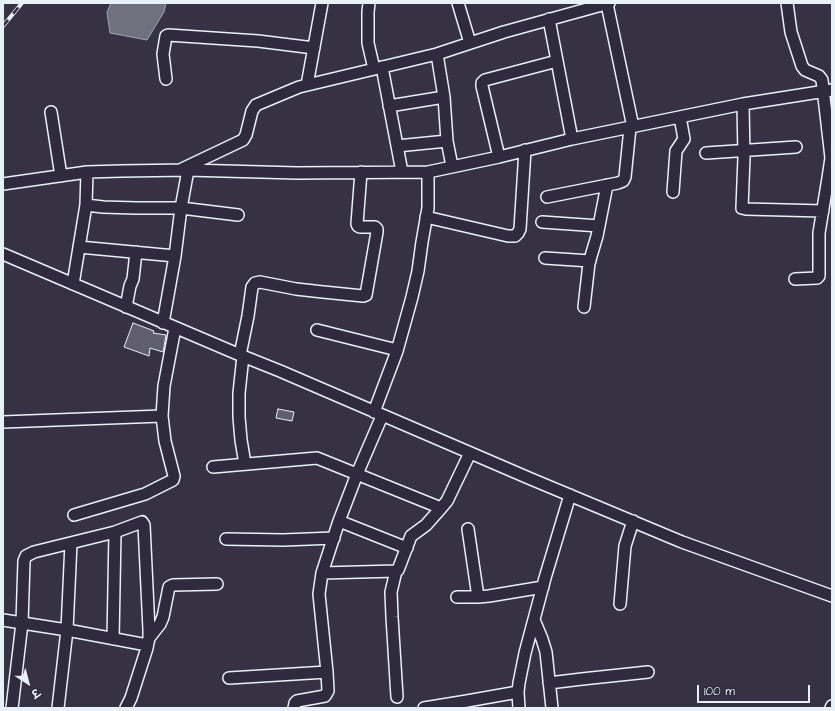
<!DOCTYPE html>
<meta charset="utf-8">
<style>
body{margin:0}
#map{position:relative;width:835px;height:711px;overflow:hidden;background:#363244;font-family:"Architects Daughter","Playpen Sans Deva",sans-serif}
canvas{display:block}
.frame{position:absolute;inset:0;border:4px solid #e8f1f8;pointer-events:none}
.north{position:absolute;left:8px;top:663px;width:40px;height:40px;-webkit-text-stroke:3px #2f2a3d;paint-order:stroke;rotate:144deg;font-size:11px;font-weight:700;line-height:16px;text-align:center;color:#e8f1f8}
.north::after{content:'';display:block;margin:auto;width:14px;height:18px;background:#e8f1f8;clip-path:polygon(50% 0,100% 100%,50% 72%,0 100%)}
.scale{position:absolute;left:697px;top:685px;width:113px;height:18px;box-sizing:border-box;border:2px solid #e8f1f8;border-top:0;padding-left:5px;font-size:12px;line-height:14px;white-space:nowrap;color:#e8f1f8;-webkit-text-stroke:3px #2f2a3d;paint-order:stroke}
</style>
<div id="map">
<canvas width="835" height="711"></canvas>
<div class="frame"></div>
<div class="north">उ</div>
<div class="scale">100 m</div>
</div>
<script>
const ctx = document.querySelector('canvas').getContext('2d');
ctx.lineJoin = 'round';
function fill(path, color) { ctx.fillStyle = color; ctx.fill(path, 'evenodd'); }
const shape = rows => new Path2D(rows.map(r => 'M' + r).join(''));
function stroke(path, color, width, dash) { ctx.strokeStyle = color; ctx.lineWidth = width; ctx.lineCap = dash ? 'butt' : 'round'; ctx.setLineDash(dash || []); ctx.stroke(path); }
const water = shape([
 [111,3,166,3,164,12,147,40,110,33,107,12,111,3]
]);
fill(water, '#70717f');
stroke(water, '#a0a4af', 1);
const building = shape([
 [133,323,154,331,153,333,166,335,163,352,150,348,149,356,124,347,133,323],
 [278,409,294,412,292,421,276,418,278,409]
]);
fill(building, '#605e6e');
stroke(building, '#e8f1f8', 1);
const minor = shape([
 [369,3,368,12,368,43,374,69],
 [458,3,470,43],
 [787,3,791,32,802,66,805,70,819,76,822,80,830,149,831,158,828,178,819,233,819,276,817,278,795,279],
 [607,4,633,127],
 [549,19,572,139],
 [437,54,444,97,447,141,452,166],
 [382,67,402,172],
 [166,79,163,54,166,36,168,35,258,41,314,48],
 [307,85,322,3],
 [743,104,744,157,742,208,746,209,823,211],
 [389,106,444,97],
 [51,112,61,176],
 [397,146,447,141],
 [706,153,796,147],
 [499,157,482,86,482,83,485,80,557,61],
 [182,169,243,140,246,135,252,111,256,105,299,87,437,54,504,32,609,3],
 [3,184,87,172,121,171,188,170,297,173,428,172,499,157,572,139,743,104,832,90],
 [673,192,676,151,684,139,680,117],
 [547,197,618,183,623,181,625,177,630,128],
 [86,205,103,207,136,208,181,208,238,215],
 [426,217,508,236,515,236,518,233,520,229,525,150],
 [542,222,599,226],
 [79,247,175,256],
 [3,254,240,355,280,371,531,479,682,542,832,596],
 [545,258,590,261],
 [73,284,86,205,87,172],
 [126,307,130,286,133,279,136,252],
 [584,307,589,263,597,236,607,185],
 [163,323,175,256,181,208,188,170],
 [317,330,397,350],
 [240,355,248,316,252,287,255,283,260,282,296,289,323,292,363,296,366,295,377,232,377,229,375,227,360,227,358,226,357,224,361,172],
 [243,356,239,393,239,417,241,440,245,464],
 [374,412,397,351,412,297,418,271,422,242,428,208,428,172],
 [3,422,162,416],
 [213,467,317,458,441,508],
 [74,515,145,494,173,480,174,476,165,441,162,416,164,386,175,328],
 [339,521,407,548],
 [468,529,478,597],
 [226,539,283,540,334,538],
 [396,571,391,592,392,617,397,697],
 [322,573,396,571,398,570,411,536,426,525,441,508,447,501,470,453],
 [457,597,478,597,489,596,543,587],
 [620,604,625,546,633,521],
 [3,620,67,630,147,645],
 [534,620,542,639,546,652,552,708],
 [149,638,160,624,163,617,169,587,173,585,217,584],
 [113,639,115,532],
 [229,678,327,672],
 [549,683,582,679,648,672],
 [12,708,22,623,24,561,26,556,34,552,115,532,142,522,144,525,149,630,149,638,147,648,131,698,126,708],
 [58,708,67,630,71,543],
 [294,708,295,703,297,701,325,696,328,691,327,672,319,594,322,573,339,521,357,474,382,416],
 [424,708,467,701,518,692],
 [519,708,518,692,519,683,525,653,545,578,570,495],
 [831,708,832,706]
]);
stroke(minor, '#e8f1f8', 14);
stroke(minor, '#2f2a3d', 11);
const rail = shape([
 [3,26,22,3]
]);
stroke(rail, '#e8f1f8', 4);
stroke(rail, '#2f2a3d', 2.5, [8]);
</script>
